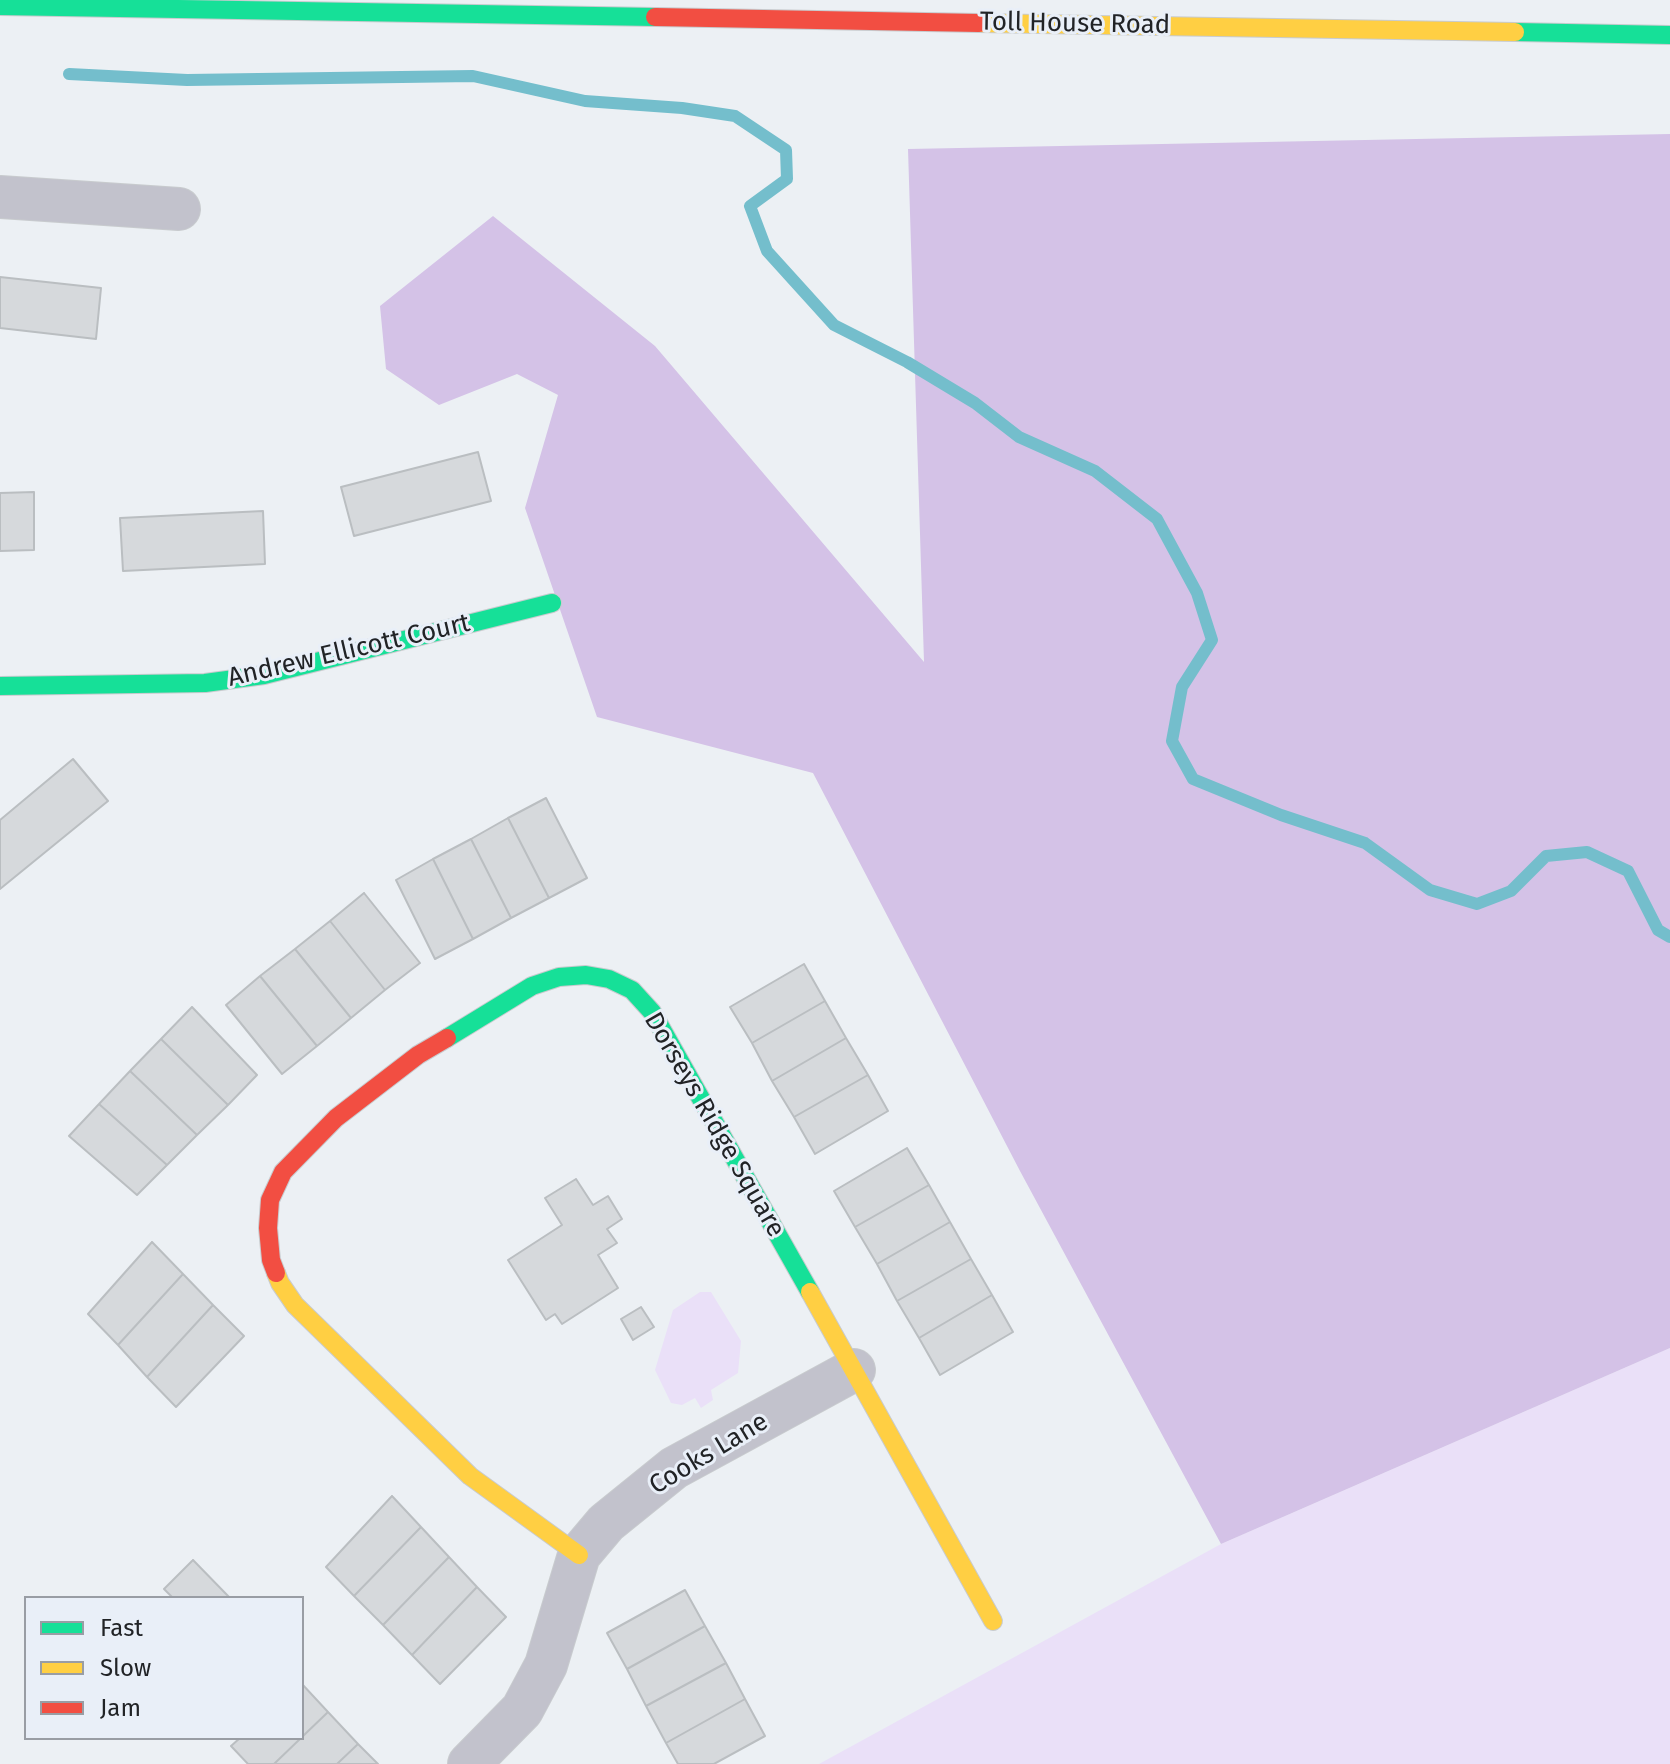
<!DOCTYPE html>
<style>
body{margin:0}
#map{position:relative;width:1670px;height:1764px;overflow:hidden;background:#ecf0f4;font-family:"Fira Sans",sans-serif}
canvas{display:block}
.legend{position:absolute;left:24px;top:1596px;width:280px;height:144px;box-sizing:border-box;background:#e9eff8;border:2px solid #999da4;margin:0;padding:10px 14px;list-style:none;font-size:24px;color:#212326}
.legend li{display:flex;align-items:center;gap:16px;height:40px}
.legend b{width:40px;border:2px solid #999da4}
</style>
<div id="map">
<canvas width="1670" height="1764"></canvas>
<ul class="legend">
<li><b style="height:10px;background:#16e098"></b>Fast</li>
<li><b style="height:10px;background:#ffcf43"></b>Slow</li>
<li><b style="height:10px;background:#f24e42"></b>Jam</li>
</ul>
</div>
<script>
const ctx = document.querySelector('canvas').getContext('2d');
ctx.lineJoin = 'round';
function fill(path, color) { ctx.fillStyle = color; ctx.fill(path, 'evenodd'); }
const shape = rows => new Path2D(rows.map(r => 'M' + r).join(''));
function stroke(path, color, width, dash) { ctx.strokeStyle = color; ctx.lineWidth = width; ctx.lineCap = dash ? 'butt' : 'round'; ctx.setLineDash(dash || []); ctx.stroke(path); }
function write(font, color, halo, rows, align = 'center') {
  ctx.font = font + ' "Fira Sans",sans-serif'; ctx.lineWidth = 6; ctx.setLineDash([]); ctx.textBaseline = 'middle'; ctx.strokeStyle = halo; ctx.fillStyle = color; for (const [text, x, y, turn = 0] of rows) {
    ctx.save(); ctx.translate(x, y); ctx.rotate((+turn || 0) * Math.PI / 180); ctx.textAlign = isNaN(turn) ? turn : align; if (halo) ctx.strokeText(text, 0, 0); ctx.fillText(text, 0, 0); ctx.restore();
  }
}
fill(shape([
 [700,1292,711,1292,741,1341,738,1373,711,1390,713,1400,701,1408,695,1398,682,1405,671,1403,655,1370,673,1310],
 [1670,1348,1670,1764,819,1764,1221,1544]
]), '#eae0f8');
fill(shape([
 [1670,134,1670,1348,1221,1544,1020,1171,813,773,597,717,525,508,558,395,517,374,439,405,386,369,380,306,493,216,655,346,924,662,908,149]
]), '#d4c2e7');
stroke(shape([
 [69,74,187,80,473,76,585,101,682,108,735,116,786,150,787,179,750,206,767,251,834,325,907,362,975,403,1019,437,1095,471,1157,519,1197,593,1212,640,1182,687,1172,741,1193,779,1281,815,1365,843,1430,890,1477,904,1511,891,1546,856,1587,852,1628,871,1658,930,1670,937]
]), '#74becc', 12);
const building = shape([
 [0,277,101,288,96,339,0,328,0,277],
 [478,452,491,501,354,536,341,487,478,452],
 [34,492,34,550,0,551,0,493,34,492],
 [263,511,265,564,123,571,120,518,263,511],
 [73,759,108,801,0,889,0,820,73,759],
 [546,798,587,878,549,898,508,818,546,798],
 [508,818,549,898,511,918,471,839,508,818],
 [471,839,511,918,473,939,433,859,471,839],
 [433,859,473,939,435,959,396,880,433,859],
 [364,893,420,963,385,990,330,921,364,893],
 [330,921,385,990,351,1018,295,949,330,921],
 [295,949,351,1018,317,1046,260,976,295,949],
 [804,964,825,1001,752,1043,730,1007,804,964],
 [260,976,317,1046,282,1074,226,1005,260,976],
 [825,1001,846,1038,772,1081,752,1043,825,1001],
 [192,1007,257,1075,228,1105,161,1039,192,1007],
 [846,1038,868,1075,794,1117,772,1081,846,1038],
 [161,1039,228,1105,197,1135,130,1071,161,1039],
 [130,1071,197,1135,167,1165,99,1104,130,1071],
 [868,1075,888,1111,815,1154,794,1117,868,1075],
 [99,1104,167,1165,137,1195,69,1136,99,1104],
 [907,1148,929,1185,855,1227,834,1191,907,1148],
 [576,1179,593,1205,608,1196,622,1219,607,1229,617,1243,598,1255,618,1288,562,1324,555,1314,546,1320,508,1260,562,1225,545,1198,576,1179],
 [929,1185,950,1222,877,1264,855,1227,929,1185],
 [950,1222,971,1259,897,1301,877,1264,950,1222],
 [152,1242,183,1274,118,1345,88,1314,152,1242],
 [971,1259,992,1295,919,1338,897,1301,971,1259],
 [183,1274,213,1305,147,1377,118,1345,183,1274],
 [992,1295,1013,1332,940,1375,919,1338,992,1295],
 [213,1305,244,1336,176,1407,147,1377,213,1305],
 [641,1307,654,1327,633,1340,621,1319,641,1307],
 [392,1496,421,1527,354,1596,326,1567,392,1496],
 [421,1527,449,1557,383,1625,354,1596,421,1527],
 [449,1557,477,1587,412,1655,383,1625,449,1557],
 [193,1560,230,1598,173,1598,164,1589,193,1560],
 [477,1587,506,1617,440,1684,412,1655,477,1587],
 [685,1590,705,1626,627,1669,607,1633,685,1590],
 [705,1626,726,1663,646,1706,627,1669,705,1626],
 [726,1663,745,1699,666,1743,646,1706,726,1663],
 [302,1684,328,1712,302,1737,302,1684],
 [745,1699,765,1736,714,1764,678,1764,666,1743,745,1699],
 [328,1712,358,1744,337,1764,274,1764,328,1712],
 [240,1738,301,1738,274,1764,248,1764,231,1746,240,1738],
 [358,1744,378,1764,337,1764,358,1744]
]);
fill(building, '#d6d9dc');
stroke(building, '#babec1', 2);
const street = shape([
 [0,197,179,209],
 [469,1764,522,1710,546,1665,579,1555,606,1523,674,1468,854,1370]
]);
const fast = shape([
 [0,6,655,17],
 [1515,32,1670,35],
 [0,686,205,683,264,675,552,603],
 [447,1038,532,986,559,977,586,975,609,979,632,990,652,1012,810,1292]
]);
const slow = shape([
 [979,23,1515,32],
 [276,1273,280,1283,295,1305,470,1476,579,1555],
 [810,1292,993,1621]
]);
const jam = shape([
 [655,17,979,23],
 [276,1273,271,1260,268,1228,270,1200,283,1172,336,1118,418,1055,447,1038]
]);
stroke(street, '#c8cbce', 44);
stroke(fast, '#c8cbce', 20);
stroke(slow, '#c8cbce', 20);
stroke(jam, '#c8cbce', 20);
stroke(street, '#c2c2cc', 42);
stroke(fast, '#16e098', 18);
stroke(slow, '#ffcf43', 18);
stroke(jam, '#f24e42', 18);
write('26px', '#212326', '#e9eff8', [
 ["Toll House Road",1075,24,1],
 ["Andrew Ellicott Court",349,651,-13],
 ["Dorseys Ridge Square",714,1125,60],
 ["Cooks Lane",709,1454,-31]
]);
</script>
